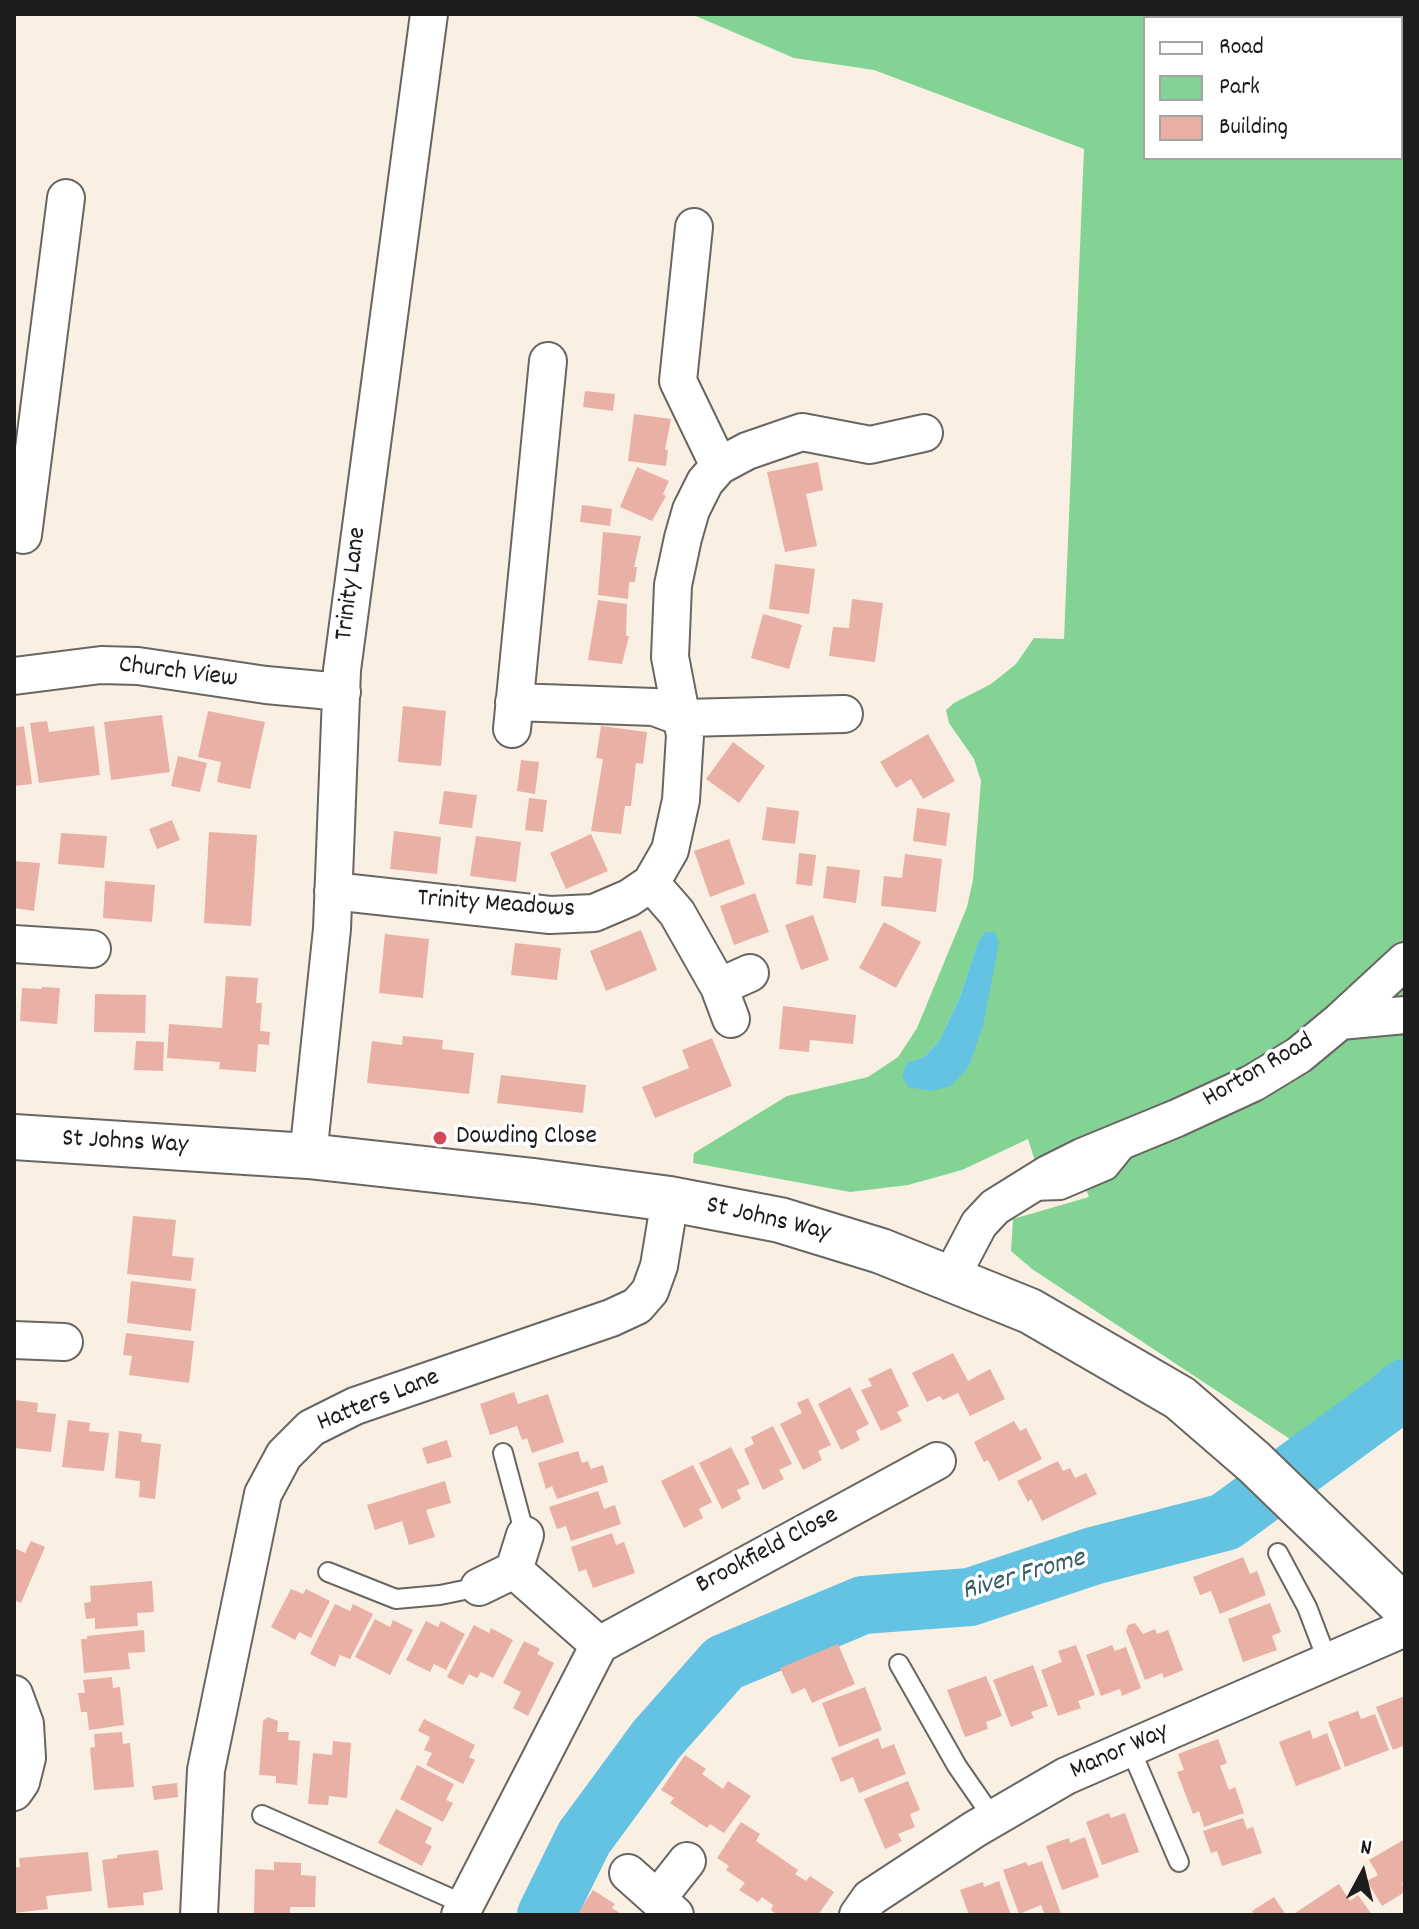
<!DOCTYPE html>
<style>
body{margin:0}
#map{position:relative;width:1419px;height:1929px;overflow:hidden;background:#f9f0e3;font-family:Dekko,sans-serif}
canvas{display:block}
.frame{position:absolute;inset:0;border:16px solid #1c1c1c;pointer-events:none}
.legend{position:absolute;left:1143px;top:16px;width:260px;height:144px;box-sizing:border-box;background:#fff;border:2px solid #a4a4a4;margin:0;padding:10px 14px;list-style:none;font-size:24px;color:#1c1c1c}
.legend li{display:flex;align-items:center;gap:16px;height:40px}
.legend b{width:40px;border:2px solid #a4a4a4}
.north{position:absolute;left:1323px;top:1833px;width:80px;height:80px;-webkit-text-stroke:6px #fff;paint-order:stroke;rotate:7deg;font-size:22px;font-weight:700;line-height:32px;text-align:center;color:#1c1c1c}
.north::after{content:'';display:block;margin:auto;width:28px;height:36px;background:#1c1c1c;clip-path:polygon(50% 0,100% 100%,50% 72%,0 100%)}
</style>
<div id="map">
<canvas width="1419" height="1929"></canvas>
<div class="frame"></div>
<ul class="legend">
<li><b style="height:10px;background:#fff"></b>Road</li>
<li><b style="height:22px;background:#83d494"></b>Park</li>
<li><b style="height:22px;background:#e9b0a6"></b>Building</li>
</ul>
<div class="north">N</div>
</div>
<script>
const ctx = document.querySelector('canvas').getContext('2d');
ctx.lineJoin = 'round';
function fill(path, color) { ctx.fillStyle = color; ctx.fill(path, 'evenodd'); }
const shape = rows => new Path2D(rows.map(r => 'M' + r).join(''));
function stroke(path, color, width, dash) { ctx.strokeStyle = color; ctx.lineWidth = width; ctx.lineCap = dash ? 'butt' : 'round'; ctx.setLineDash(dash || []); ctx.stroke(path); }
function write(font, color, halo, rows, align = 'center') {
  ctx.font = font + ' Dekko,sans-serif'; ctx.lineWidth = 7; ctx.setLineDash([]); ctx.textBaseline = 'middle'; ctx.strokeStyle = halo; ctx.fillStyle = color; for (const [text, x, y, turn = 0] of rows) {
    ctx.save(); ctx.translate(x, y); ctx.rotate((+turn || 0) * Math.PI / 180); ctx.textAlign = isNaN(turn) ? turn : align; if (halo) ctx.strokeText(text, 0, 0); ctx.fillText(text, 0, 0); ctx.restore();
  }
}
fill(shape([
 [691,14,1281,14,1285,18,1145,18,1145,158,1401,158,1401,121,1405,124,1405,1369,1302,1447,1032,1269,1011,1251,1013,1219,1089,1197,1071,1151,1035,1161,1028,1139,962,1170,908,1185,850,1192,693,1163,694,1153,787,1096,868,1077,898,1057,917,1028,967,907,973,880,981,781,974,759,949,723,946,710,954,703,991,684,1016,664,1034,638,1064,639,1084,149,874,70,794,58],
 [978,942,931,1091,907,1064,924,1057,939,1041,959,999]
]), '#83d494');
fill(shape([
 [985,932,995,932,999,943,983,1026,968,1068,951,1086,931,1091,908,1087,902,1076,907,1063,924,1057,939,1041,959,999,978,942]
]), '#64c2e2');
stroke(shape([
 [546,1915,584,1838,656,1740,724,1663,863,1605,970,1597,1093,1556,1225,1522,1386,1404,1405,1388]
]), '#64c2e2', 58);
fill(shape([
 [585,391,615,394,613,411,583,407],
 [634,414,671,419,665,450,668,450,666,466,628,461],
 [818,462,823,490,806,494,817,546,785,552,767,472],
 [637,467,669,481,663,494,666,496,652,521,620,507],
 [582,505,612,509,610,526,580,522],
 [603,532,641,536,634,567,637,567,635,582,629,582,628,599,598,595],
 [775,564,815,569,809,614,769,609],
 [852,599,883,603,875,662,829,656,833,627,849,628],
 [598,600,627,604,626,636,629,636,622,664,588,660],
 [763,614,802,625,789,669,751,658],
 [403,706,446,711,441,766,398,762],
 [208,711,265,722,250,789,217,782,221,762,198,757],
 [162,715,170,772,111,780,104,722],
 [47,721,49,732,94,726,100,775,39,783,30,723],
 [24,726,32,784,14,786,14,728],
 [601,726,647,732,643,764,636,763,631,806,625,806,621,834,591,831,603,759,596,758],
 [928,734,955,781,923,799,911,779,896,788,880,762],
 [733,742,765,766,739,803,706,779],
 [178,756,207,763,200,792,171,786],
 [521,760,539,762,535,794,517,791],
 [444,791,477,795,472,828,439,824],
 [529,798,547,800,543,832,525,830],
 [767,807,799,811,795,844,762,840],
 [917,808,950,813,946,846,913,841],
 [172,820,180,840,157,849,149,829],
 [394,831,441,837,437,874,390,869],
 [209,832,257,835,251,926,204,923],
 [61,833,107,836,104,868,58,864],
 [591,834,608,871,566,889,550,853],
 [476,836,521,842,516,882,470,876],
 [729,839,745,884,710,897,694,851],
 [799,853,816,855,812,886,796,884],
 [905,854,942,859,936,912,881,906,884,876,902,878],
 [14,861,40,863,34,911,14,908],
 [827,866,860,870,856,903,823,898],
 [105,881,155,885,152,922,103,918],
 [755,893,769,932,734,945,720,906],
 [813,915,829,960,801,970,785,925],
 [884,922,921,942,896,988,859,968],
 [641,930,657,970,606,991,590,951],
 [385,934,429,939,423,998,379,993],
 [515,943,561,948,557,980,511,975],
 [226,976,258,978,256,1003,262,1003,260,1031,270,1032,269,1045,258,1044,256,1072,219,1069,220,1062,167,1058,169,1024,222,1028],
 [42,987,60,988,57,1024,20,1021,22,988,42,989],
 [95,994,146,995,145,1033,94,1032],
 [783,1006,856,1015,853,1044,810,1040,809,1052,779,1049],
 [403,1036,443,1040,442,1049,474,1053,469,1094,367,1083,372,1041,402,1045],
 [712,1038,732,1086,655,1118,642,1087,689,1068,682,1050],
 [136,1041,164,1042,163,1071,134,1070],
 [501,1075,586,1085,583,1113,497,1103],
 [133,1216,176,1220,172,1256,194,1258,191,1281,127,1274],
 [131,1281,196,1289,191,1331,127,1323],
 [126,1333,194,1341,189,1383,129,1375,132,1356,123,1355],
 [953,1353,968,1381,990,1369,1005,1399,970,1416,958,1393,943,1400,940,1396,927,1402,912,1373],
 [891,1368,909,1406,897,1412,902,1421,881,1431,861,1390,872,1386,868,1379],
 [850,1387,869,1424,856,1431,860,1440,841,1450,818,1404],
 [514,1392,518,1404,548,1394,564,1442,532,1453,527,1438,522,1440,517,1426,490,1435,480,1404],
 [808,1398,831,1445,818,1451,822,1460,803,1470,780,1424,802,1413,797,1403],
 [15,1400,38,1403,37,1412,56,1414,51,1452,14,1448],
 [68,1420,90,1423,89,1431,109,1433,104,1471,62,1467],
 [1014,1421,1020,1431,1026,1428,1042,1459,999,1481,988,1460,984,1462,974,1442],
 [773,1426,792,1464,779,1470,784,1479,763,1490,744,1449,754,1444,751,1437],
 [119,1431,142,1434,141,1442,161,1444,155,1499,139,1497,140,1481,115,1478],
 [447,1440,452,1457,427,1464,422,1448],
 [731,1447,750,1484,737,1490,741,1499,722,1509,699,1463],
 [578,1451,582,1463,588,1461,591,1469,603,1465,608,1482,557,1499,552,1486,546,1489,538,1463],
 [1058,1461,1063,1471,1070,1468,1075,1478,1086,1473,1097,1494,1042,1521,1031,1499,1028,1502,1017,1481],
 [693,1465,712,1502,699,1509,703,1518,684,1528,661,1481],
 [445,1481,451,1503,426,1510,435,1537,409,1545,402,1521,375,1530,367,1505],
 [598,1491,604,1509,615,1505,621,1524,571,1541,566,1526,557,1529,549,1507],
 [612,1533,616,1545,624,1542,635,1573,593,1588,586,1569,579,1572,571,1547],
 [31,1541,45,1547,21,1603,14,1600,14,1548,25,1553],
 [1243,1557,1250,1574,1257,1571,1266,1595,1220,1614,1211,1591,1200,1595,1193,1577],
 [152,1581,154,1612,137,1613,138,1626,95,1629,95,1618,86,1619,84,1603,91,1602,90,1586],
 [291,1589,303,1594,306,1589,330,1601,311,1638,299,1632,295,1640,271,1627],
 [1270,1603,1281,1632,1272,1636,1277,1650,1243,1662,1228,1619],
 [335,1604,350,1611,353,1604,373,1614,350,1659,340,1655,335,1667,310,1654],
 [375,1619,390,1627,393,1620,413,1630,390,1675,355,1657],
 [426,1621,438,1627,441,1621,465,1634,446,1670,434,1664,430,1672,406,1660],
 [1135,1623,1143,1634,1155,1629,1157,1634,1168,1630,1183,1670,1164,1678,1162,1673,1145,1680,1126,1631,1128,1625],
 [474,1625,489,1633,491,1628,513,1640,493,1678,481,1672,477,1678,469,1674,463,1685,447,1677],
 [144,1630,145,1652,128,1653,130,1669,84,1673,81,1639,87,1639,87,1636],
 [524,1641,540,1649,537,1654,554,1663,528,1716,513,1708,521,1692,503,1683],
 [838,1644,855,1684,812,1703,805,1688,792,1694,780,1668],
 [1076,1645,1095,1695,1078,1701,1081,1708,1058,1716,1041,1670,1062,1662,1058,1651],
 [1112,1645,1115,1651,1126,1647,1141,1688,1122,1696,1120,1689,1101,1696,1086,1655],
 [1033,1665,1048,1706,1031,1712,1034,1718,1011,1727,993,1680],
 [986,1676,1002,1716,986,1722,988,1729,965,1737,947,1690],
 [112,1677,113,1688,120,1687,124,1725,89,1730,87,1712,81,1712,78,1693,85,1693,83,1680],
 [865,1687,882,1730,839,1747,822,1703],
 [1405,1696,1405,1745,1393,1750,1376,1707],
 [1358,1711,1361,1719,1375,1714,1389,1750,1345,1767,1328,1722],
 [268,1717,278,1721,277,1732,289,1732,288,1740,300,1741,297,1785,276,1783,276,1776,259,1775,263,1721],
 [424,1719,475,1745,469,1757,475,1760,463,1784,426,1765,432,1753,424,1750,430,1737,418,1731],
 [1310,1730,1313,1739,1327,1733,1341,1769,1296,1786,1279,1742],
 [122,1732,123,1744,130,1743,134,1787,94,1790,90,1748,95,1747,94,1734],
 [878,1738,882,1749,894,1744,906,1774,859,1793,853,1777,841,1782,831,1758],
 [1218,1739,1227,1763,1220,1766,1229,1790,1235,1787,1244,1813,1204,1827,1199,1811,1193,1814,1177,1772,1184,1770,1178,1754],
 [333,1741,351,1743,347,1798,329,1796,328,1805,308,1804,313,1753,332,1755],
 [685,1755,706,1769,702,1774,723,1789,728,1781,751,1796,724,1833,710,1824,707,1828,670,1803,674,1798,661,1790],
 [417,1765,454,1784,446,1800,453,1803,443,1822,400,1799],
 [908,1781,920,1810,910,1814,915,1827,898,1834,902,1841,885,1849,864,1799],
 [177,1783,178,1797,154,1800,152,1786],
 [396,1809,432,1828,425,1843,432,1846,422,1866,378,1843],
 [1109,1813,1111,1818,1125,1813,1139,1852,1102,1865,1086,1822],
 [1243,1818,1247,1829,1253,1827,1262,1853,1222,1866,1217,1851,1211,1853,1203,1831],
 [741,1822,760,1834,756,1841,798,1870,795,1874,806,1881,810,1876,834,1892,818,1915,778,1915,771,1910,773,1905,762,1897,758,1902,739,1890,745,1883,726,1870,729,1866,717,1858],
 [1085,1837,1099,1877,1062,1890,1046,1846,1069,1838,1070,1843],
 [1405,1839,1405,1881,1402,1883,1405,1892,1382,1906,1367,1881,1378,1875,1369,1860],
 [158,1850,163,1890,143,1893,144,1905,108,1908,102,1860,117,1858,117,1855],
 [88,1852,92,1891,46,1896,48,1909,14,1913,14,1867,20,1867,19,1858],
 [1042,1861,1061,1914,1045,1915,1041,1905,1019,1914,1003,1870,1026,1862,1028,1866],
 [274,1862,301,1863,301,1875,316,1876,315,1907,290,1907,290,1915,254,1915,255,1869,274,1870],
 [999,1881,1011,1915,969,1915,960,1890,983,1882,984,1887],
 [1339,1884,1350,1901,1358,1895,1372,1915,1292,1915],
 [593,1890,615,1904,612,1908,623,1915,577,1915],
 [1274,1897,1286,1915,1254,1915,1252,1911]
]), '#e9b0a6');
const service = shape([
 [1031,1191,1061,1190,1108,1170,1129,1144],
 [503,1453,525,1535],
 [1278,1553,1307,1607,1328,1662],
 [328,1572,396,1599,440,1595,479,1587],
 [899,1664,957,1766,993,1818],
 [1130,1748,1179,1862],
 [262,1815,466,1905]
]);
const minor = shape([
 [694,227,678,381,719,466],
 [23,535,66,198],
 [14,676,101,665,138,666,266,685,342,692],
 [514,702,654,707,684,718,844,714],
 [512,729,548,361],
 [651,883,677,913,719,987,731,1019],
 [333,891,550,915,594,913,629,898,651,883,670,850,681,800,685,735,670,657,673,585,683,538,691,510,705,482,719,466,747,451,802,432,870,445,924,433],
 [14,944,92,949],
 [719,987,750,973],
 [1340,1021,1405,1015],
 [308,1156,332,929,342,670,429,14],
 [954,1278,960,1260,979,1224,995,1207,1048,1174,1082,1157,1177,1118,1253,1083,1299,1055,1340,1021,1405,961],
 [14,1340,64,1342],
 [514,1570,599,1645],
 [479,1587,514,1570,525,1535],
 [14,1694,25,1724,27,1758,21,1782,14,1792],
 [628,1873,675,1915],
 [657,1899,687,1861],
 [199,1915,206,1770,263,1494,284,1455,311,1428,355,1406,611,1318,637,1306,650,1291,659,1266,670,1199],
 [460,1915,599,1645,937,1461],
 [858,1915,870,1898,975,1829,1066,1776,1405,1628]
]);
const tertiary = shape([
 [14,1137,308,1156,534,1181,670,1199,780,1220,881,1251,1030,1311,1180,1398,1254,1462,1405,1608]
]);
stroke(service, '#696662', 22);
stroke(minor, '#696662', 40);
stroke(tertiary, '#696662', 48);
stroke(service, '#fff', 18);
stroke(minor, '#fff', 36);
stroke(tertiary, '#fff', 44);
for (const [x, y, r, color] of [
 [440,1138,8,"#d1495b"]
]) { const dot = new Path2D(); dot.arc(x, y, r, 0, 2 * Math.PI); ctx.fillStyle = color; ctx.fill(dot); stroke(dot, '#fff', 3); }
write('26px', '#1c1c1c', '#fff', [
 ["Trinity Lane",353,584,-83],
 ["Church View",178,674,7],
 ["Trinity Meadows",496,906,4],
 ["Horton Road",1259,1072,-30],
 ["St Johns Way",125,1144,3],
 ["St Johns Way",768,1221,13],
 ["Hatters Lane",379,1402,-22],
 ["Brookfield Close",768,1552,-28],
 ["Manor Way",1120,1753,-24]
]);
write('26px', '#1c1c1c', '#fff', [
 ["Dowding Close",456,1138]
], 'left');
write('italic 28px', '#395e6b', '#fff', [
 ["River Frome",1024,1577,-16]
]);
</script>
